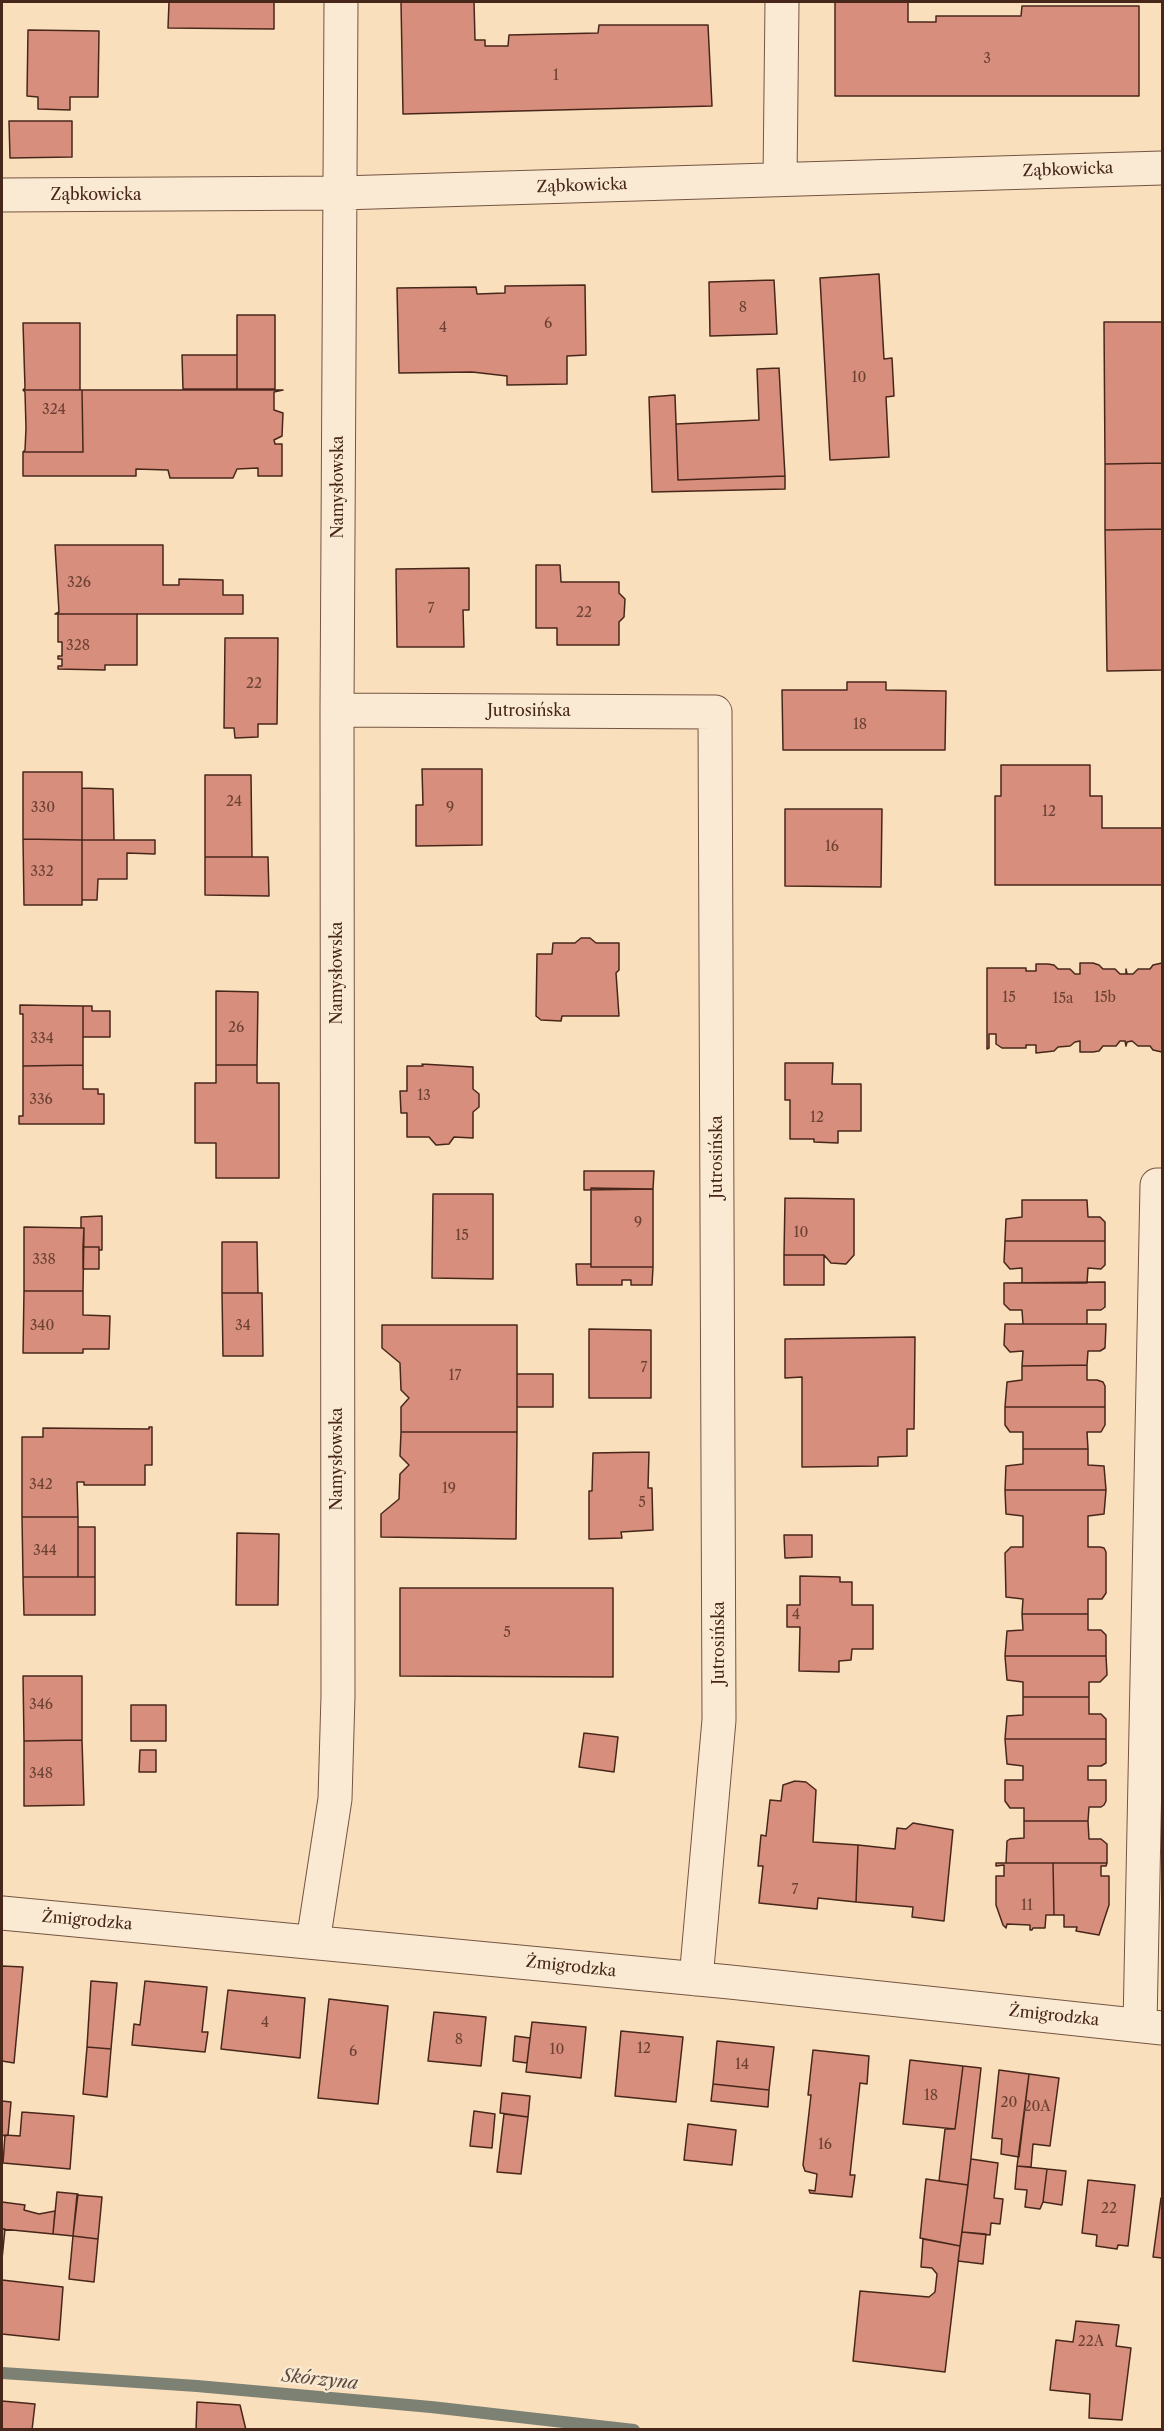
<!DOCTYPE html>
<meta charset="utf-8">
<style>
body{margin:0}
#map{position:relative;width:1164px;height:2431px;overflow:hidden;background:#f9dfbb;font-family:"Libre Caslon Text",serif}
canvas{display:block}
.frame{position:absolute;inset:0;border:3px solid #48271b;pointer-events:none}
</style>
<div id="map">
<canvas width="1164" height="2431"></canvas>
<div class="frame"></div>
</div>
<script>
const ctx = document.querySelector('canvas').getContext('2d');
ctx.lineJoin = 'round';
const shape = rows => new Path2D(rows.map(r => 'M' + r).join(''));
function stroke(path, color, width, dash) { ctx.strokeStyle = color; ctx.lineWidth = width; ctx.lineCap = dash ? 'butt' : 'round'; ctx.setLineDash(dash || []); ctx.stroke(path); }
function fill(path, color) { ctx.fillStyle = color; ctx.fill(path, 'evenodd'); }
function write(font, color, halo, rows, align = 'center') {
  ctx.font = font + ' "Libre Caslon Text",serif'; ctx.lineWidth = 4.5; ctx.setLineDash([]); ctx.textBaseline = 'middle'; ctx.strokeStyle = halo; ctx.fillStyle = color; for (const [text, x, y, turn = 0] of rows) {
    ctx.save(); ctx.translate(x, y); ctx.rotate((+turn || 0) * Math.PI / 180); ctx.textAlign = isNaN(turn) ? turn : align; if (halo) ctx.strokeText(text, 0, 0); ctx.fillText(text, 0, 0); ctx.restore();
  }
}
stroke(shape([
 [2,2373,197,2386,431,2407,634,2430]
]), '#7c8173', 12);
const building = shape([
 [169,2,274,2,274,29,168,28,169,2],
 [401,2,474,2,475,40,485,40,485,46,508,46,509,35,598,33,599,25,708,25,712,106,403,114,401,2],
 [835,2,908,2,908,22,936,22,936,16,1021,16,1022,6,1139,6,1139,96,835,96,835,2],
 [28,30,99,31,98,97,70,97,70,110,38,109,38,97,27,96,28,30],
 [9,121,72,121,72,157,10,158,9,121],
 [879,274,884,359,892,358,894,396,886,397,889,457,830,460,820,278,879,274],
 [774,280,777,334,710,336,709,282,774,280],
 [585,285,586,355,567,356,567,384,507,385,507,376,472,372,399,373,397,288,476,287,477,294,505,293,505,286,585,285],
 [237,315,275,315,275,389,237,389,237,315],
 [1104,322,1162,322,1162,463,1105,464,1104,322],
 [23,323,80,323,80,390,23,390,25,388,23,323],
 [182,355,237,355,237,389,183,389,182,355],
 [779,368,785,476,678,480,676,424,759,420,757,369,779,368],
 [23,390,82,390,83,452,23,452,25,450,26,428,25,392,23,390],
 [82,390,283,390,274,392,274,410,283,413,282,436,274,440,275,444,282,444,282,476,258,476,258,468,237,469,233,478,170,478,168,470,136,469,136,476,23,476,23,452,83,452,82,390],
 [675,395,678,480,785,476,785,489,652,492,649,397,675,395],
 [1162,463,1162,529,1105,530,1105,464,1162,463],
 [1162,529,1162,670,1107,671,1105,530,1162,529],
 [55,545,163,545,163,585,179,585,179,579,223,580,223,595,243,595,243,614,55,614,59,612,55,545],
 [536,565,560,565,561,582,619,582,619,593,625,599,624,617,619,622,619,645,557,645,557,628,536,628,536,565],
 [469,568,469,610,463,610,464,647,397,647,396,569,469,568],
 [58,614,137,614,137,665,105,665,105,670,58,669,58,666,62,666,62,659,58,659,58,656,62,656,62,642,58,642,58,614],
 [225,638,278,638,277,724,258,724,258,737,235,738,234,728,224,728,225,638],
 [847,682,886,682,886,690,946,691,945,750,783,750,782,690,847,690,847,682],
 [1001,765,1090,765,1090,796,1102,796,1102,828,1162,828,1162,885,995,885,995,796,1001,796,1001,765],
 [422,769,482,769,482,845,416,846,416,805,423,805,422,769],
 [23,772,82,772,82,840,23,839,23,772],
 [205,775,251,775,252,857,205,857,205,775],
 [82,788,113,789,114,840,82,840,82,788],
 [785,809,882,809,881,887,785,886,785,809],
 [23,839,82,840,82,905,24,905,23,839],
 [82,840,155,840,155,854,127,853,127,879,98,879,97,900,82,900,82,840],
 [205,857,268,857,269,896,205,895,205,857],
 [581,938,590,938,596,943,619,943,619,970,616,973,619,1016,562,1016,561,1021,541,1020,536,1016,537,954,552,954,553,943,575,943,581,938],
 [1080,963,1093,963,1099,965,1103,969,1115,969,1120,974,1126,974,1126,969,1127,974,1133,974,1138,969,1150,969,1153,965,1162,963,1162,1052,1153,1050,1150,1046,1138,1046,1132,1041,1127,1042,1126,1046,1125,1041,1120,1041,1116,1046,1103,1046,1099,1051,1093,1052,1080,1052,1080,1041,1075,1042,1070,1046,1058,1047,1054,1051,1036,1053,1036,1045,1026,1045,1026,1048,1002,1048,996,1044,996,1034,989,1034,989,1048,987,1049,987,968,1026,968,1026,971,1036,971,1036,964,1048,964,1054,965,1058,969,1070,969,1075,974,1080,974,1080,963],
 [216,991,258,992,257,1065,216,1065,216,991],
 [20,1005,83,1006,83,1065,23,1066,23,1014,20,1014,20,1005],
 [83,1006,92,1006,92,1011,110,1011,110,1037,83,1037,83,1006],
 [785,1063,833,1063,832,1084,861,1084,861,1131,838,1131,838,1143,814,1142,814,1139,790,1139,790,1100,785,1100,785,1063],
 [422,1064,473,1067,473,1089,479,1094,479,1107,473,1112,473,1138,454,1137,449,1144,436,1145,429,1137,407,1137,407,1113,401,1113,400,1091,407,1091,407,1066,423,1066,422,1064],
 [83,1065,83,1089,98,1089,98,1094,104,1094,104,1124,19,1124,19,1116,23,1116,23,1066,83,1065],
 [216,1065,257,1065,257,1083,279,1083,279,1178,216,1178,216,1143,195,1143,195,1083,216,1083,216,1065],
 [584,1171,654,1171,653,1189,584,1190,584,1171],
 [591,1188,653,1189,653,1267,591,1267,591,1188],
 [433,1194,493,1194,493,1279,432,1278,433,1194],
 [785,1198,854,1199,854,1255,846,1264,831,1263,824,1255,784,1255,785,1198],
 [1022,1200,1087,1200,1088,1217,1100,1217,1105,1222,1105,1241,1005,1241,1006,1219,1022,1217,1022,1200],
 [102,1216,102,1250,99,1250,99,1247,83,1247,84,1228,81,1228,81,1217,102,1216],
 [24,1227,84,1228,83,1291,24,1291,24,1227],
 [1005,1241,1105,1241,1105,1265,1101,1269,1088,1268,1087,1283,1022,1283,1022,1268,1010,1269,1004,1262,1005,1241],
 [222,1242,257,1242,258,1293,222,1293,222,1242],
 [83,1247,99,1247,99,1269,83,1269,83,1247],
 [784,1255,824,1255,824,1285,784,1285,784,1255],
 [576,1264,591,1264,591,1267,653,1267,652,1285,631,1285,631,1280,622,1280,622,1285,577,1285,576,1264],
 [1105,1282,1105,1307,1101,1310,1087,1310,1087,1324,1023,1324,1022,1310,1010,1310,1004,1304,1004,1283,1105,1282],
 [24,1291,83,1291,83,1315,110,1316,109,1349,83,1349,83,1353,23,1353,24,1291],
 [222,1293,262,1293,263,1356,223,1356,222,1293],
 [1005,1324,1106,1324,1105,1348,1100,1351,1088,1351,1087,1365,1022,1366,1023,1351,1010,1352,1004,1345,1005,1324],
 [382,1325,517,1325,517,1432,401,1432,401,1407,409,1398,401,1390,400,1363,382,1348,382,1325],
 [589,1329,651,1330,651,1398,589,1398,589,1329],
 [915,1337,914,1429,907,1429,907,1456,878,1457,878,1466,802,1467,802,1377,785,1378,785,1339,915,1337],
 [1087,1365,1087,1380,1097,1380,1103,1382,1105,1386,1105,1407,1005,1407,1007,1382,1022,1380,1022,1366,1087,1365],
 [517,1374,553,1374,553,1407,517,1407,517,1374],
 [1005,1407,1105,1407,1105,1425,1101,1432,1087,1432,1088,1449,1023,1449,1023,1432,1010,1432,1005,1425,1005,1407],
 [149,1427,152,1427,152,1465,145,1465,145,1485,84,1485,84,1482,77,1482,78,1517,22,1517,22,1437,43,1437,43,1428,149,1429,149,1427],
 [401,1432,517,1432,516,1539,381,1537,381,1514,399,1499,400,1474,409,1465,400,1456,401,1432],
 [1023,1449,1088,1449,1088,1465,1104,1466,1106,1490,1005,1490,1006,1466,1023,1464,1023,1449],
 [649,1452,648,1488,652,1488,653,1530,621,1532,622,1538,589,1539,589,1491,592,1491,593,1453,649,1452],
 [1005,1490,1106,1490,1104,1514,1088,1516,1088,1547,1100,1547,1104,1548,1106,1552,1106,1593,1102,1599,1088,1599,1088,1614,1022,1614,1023,1599,1006,1597,1005,1553,1011,1547,1023,1547,1023,1516,1006,1514,1005,1490],
 [22,1517,78,1517,78,1577,23,1577,22,1517],
 [78,1527,95,1527,95,1577,78,1577,78,1527],
 [237,1533,279,1534,278,1605,236,1605,237,1533],
 [784,1535,812,1535,812,1557,785,1558,784,1535],
 [800,1576,840,1577,840,1582,852,1582,852,1605,873,1605,873,1649,852,1649,851,1660,839,1661,839,1672,799,1671,800,1627,787,1627,787,1605,800,1605,800,1576],
 [23,1577,95,1577,95,1615,24,1615,23,1577],
 [400,1588,613,1588,613,1677,400,1676,400,1588],
 [1022,1614,1088,1614,1088,1630,1101,1630,1106,1635,1106,1656,1005,1656,1007,1631,1023,1630,1022,1614],
 [1005,1656,1106,1656,1107,1675,1100,1682,1089,1682,1089,1697,1023,1697,1023,1682,1007,1680,1005,1656],
 [23,1676,82,1676,82,1740,24,1741,23,1676],
 [1023,1697,1089,1697,1089,1714,1101,1714,1106,1719,1106,1739,1005,1739,1007,1716,1023,1715,1023,1697],
 [131,1705,166,1705,166,1741,131,1741,131,1705],
 [584,1733,618,1737,614,1772,579,1767,584,1733],
 [1005,1739,1106,1739,1106,1763,1101,1766,1088,1766,1088,1780,1106,1780,1106,1801,1104,1805,1101,1807,1089,1807,1088,1821,1024,1821,1024,1808,1010,1808,1005,1801,1005,1780,1023,1780,1023,1766,1007,1764,1005,1739],
 [82,1740,84,1805,24,1806,24,1741,82,1740],
 [140,1750,156,1750,156,1772,139,1772,140,1750],
 [795,1781,806,1782,816,1790,813,1842,858,1845,856,1902,818,1898,817,1909,759,1903,763,1866,758,1866,761,1835,766,1836,770,1800,781,1801,783,1785,795,1781],
 [1024,1821,1088,1821,1089,1839,1101,1839,1107,1844,1107,1863,1006,1863,1007,1841,1010,1839,1024,1838,1024,1821],
 [913,1823,953,1830,944,1921,912,1917,913,1907,856,1902,858,1845,895,1849,897,1828,906,1829,913,1823],
 [996,1863,1053,1863,1054,1915,1046,1915,1045,1928,1033,1928,1032,1930,1030,1930,1030,1925,1007,1924,1006,1928,1003,1925,996,1905,996,1876,1004,1876,1004,1865,996,1866,996,1863],
 [1053,1863,1107,1863,1106,1866,1101,1866,1101,1876,1109,1876,1109,1905,1099,1935,1076,1931,1077,1927,1064,1927,1064,1915,1054,1915,1053,1863],
 [2,1966,23,1967,14,2063,2,2061,2,1966],
 [91,1981,117,1983,111,2049,87,2047,91,1981],
 [145,1981,207,1987,202,2032,208,2032,205,2052,132,2045,134,2024,140,2025,145,1981],
 [228,1990,305,1998,300,2058,221,2049,228,1990],
 [329,1999,388,2006,378,2104,318,2098,329,1999],
 [434,2012,486,2017,481,2066,428,2061,434,2012],
 [532,2022,586,2027,581,2078,526,2072,532,2022],
 [621,2031,683,2037,676,2102,615,2096,621,2031],
 [515,2036,530,2038,527,2063,513,2061,515,2036],
 [717,2041,774,2047,769,2090,713,2084,717,2041],
 [87,2047,111,2049,107,2097,83,2094,87,2047],
 [813,2050,869,2056,867,2084,860,2083,850,2175,855,2175,852,2197,810,2193,809,2190,815,2191,817,2174,805,2171,803,2165,811,2095,808,2095,813,2050],
 [910,2060,963,2066,955,2129,903,2124,910,2060],
 [963,2066,981,2068,968,2185,939,2181,945,2129,955,2129,963,2066],
 [999,2070,1029,2074,1019,2157,1001,2154,1002,2139,992,2138,999,2070],
 [1029,2074,1059,2078,1050,2146,1033,2144,1031,2167,1017,2166,1029,2074],
 [713,2084,769,2090,768,2107,711,2101,713,2084],
 [502,2093,530,2096,528,2117,500,2113,502,2093],
 [2,2101,11,2102,8,2135,5,2136,2,2135,2,2101],
 [474,2111,495,2114,492,2148,470,2146,474,2111],
 [22,2112,74,2116,70,2169,3,2163,5,2135,20,2136,22,2112],
 [504,2114,528,2117,521,2174,497,2172,504,2114],
 [688,2124,736,2130,732,2165,684,2160,688,2124],
 [971,2159,998,2163,994,2198,1003,2199,1000,2224,991,2223,990,2235,962,2232,971,2159],
 [1017,2166,1047,2169,1043,2202,1040,2209,1025,2207,1027,2190,1015,2189,1017,2166],
 [1047,2169,1066,2171,1062,2205,1043,2202,1047,2169],
 [926,2179,968,2185,960,2246,920,2238,926,2179],
 [1088,2180,1135,2185,1128,2246,1118,2245,1117,2249,1096,2246,1097,2235,1082,2233,1088,2180],
 [57,2192,78,2194,73,2236,53,2234,57,2192],
 [77,2195,102,2197,98,2239,73,2236,77,2195],
 [1161,2198,1162,2199,1162,2258,1153,2257,1161,2198],
 [2,2202,25,2205,24,2210,39,2214,55,2211,53,2234,2,2229,2,2202],
 [2,2229,5,2229,2,2259,2,2229],
 [962,2232,986,2234,983,2264,958,2261,962,2232],
 [73,2236,98,2239,94,2282,69,2279,73,2236],
 [923,2239,960,2246,945,2372,853,2361,860,2291,929,2297,935,2292,937,2274,932,2268,921,2267,923,2239],
 [2,2280,63,2287,59,2340,2,2334,2,2280],
 [1076,2321,1119,2325,1116,2346,1131,2348,1122,2420,1089,2418,1090,2394,1050,2390,1056,2340,1073,2342,1076,2321],
 [2,2401,35,2404,32,2430,2,2430,2,2401],
 [197,2402,240,2405,246,2430,196,2430,197,2402]
]);
fill(building, '#d88e7c');
stroke(building, '#48271b', 1.5);
const minor = shape([
 [780,179,782,2],
 [2,195,341,193,1162,168],
 [337,710,715,712,719,1720,696,1979],
 [2,1913,730,1982,1162,2028],
 [313,1942,335,1799,338,1696,337,710,341,2],
 [1140,2025,1157,1185,1162,1185]
]);
stroke(minor, '#745543', 35);
stroke(minor, '#fbead3', 33);
write('14px', '#6c4133', null, [
 ["3",987,59],
 ["1",556,76],
 ["8",743,308],
 ["6",548,324],
 ["4",443,328],
 ["10",859,378],
 ["324",54,410],
 ["326",79,583],
 ["7",431,609],
 ["22",584,613],
 ["328",78,646],
 ["22",254,684],
 ["18",860,725],
 ["24",234,802],
 ["330",43,808],
 ["9",450,808],
 ["12",1049,812],
 ["16",832,847],
 ["332",42,872],
 ["15",1009,998],
 ["15b",1105,998],
 ["15a",1063,999],
 ["26",236,1028],
 ["334",42,1039],
 ["13",424,1096],
 ["336",41,1100],
 ["12",817,1118],
 ["9",638,1223],
 ["10",801,1233],
 ["15",462,1236],
 ["338",44,1260],
 ["340",42,1326],
 ["34",243,1326],
 ["7",644,1368],
 ["17",455,1376],
 ["342",41,1485],
 ["19",449,1489],
 ["5",642,1503],
 ["344",45,1551],
 ["4",796,1615],
 ["5",507,1633],
 ["346",41,1705],
 ["348",41,1774],
 ["7",795,1890],
 ["11",1027,1906],
 ["4",265,2023],
 ["8",459,2040],
 ["12",644,2049],
 ["10",557,2050],
 ["6",353,2052],
 ["14",742,2065],
 ["18",931,2096],
 ["20",1009,2103],
 ["20A",1037,2107],
 ["16",825,2145],
 ["22",1109,2209],
 ["22A",1091,2342]
]);
write('16px', '#48271b', '#fbead3', [
 ["Ząbkowicka",1068,170,-2],
 ["Ząbkowicka",582,186,-2],
 ["Ząbkowicka",96,195],
 ["Namysłowska",338,487,-90],
 ["Jutrosińska",529,711],
 ["Namysłowska",337,973,-90],
 ["Jutrosińska",717,1157,-90],
 ["Namysłowska",337,1459,-90],
 ["Jutrosińska",719,1643,-90],
 ["Żmigrodzka",87,1921,5],
 ["Żmigrodzka",571,1967,6],
 ["Żmigrodzka",1054,2016,6]
]);
write('italic 18px', '#5e4c40', '#fbead3', [
 ["Skórzyna",320,2380,6]
]);
</script>
